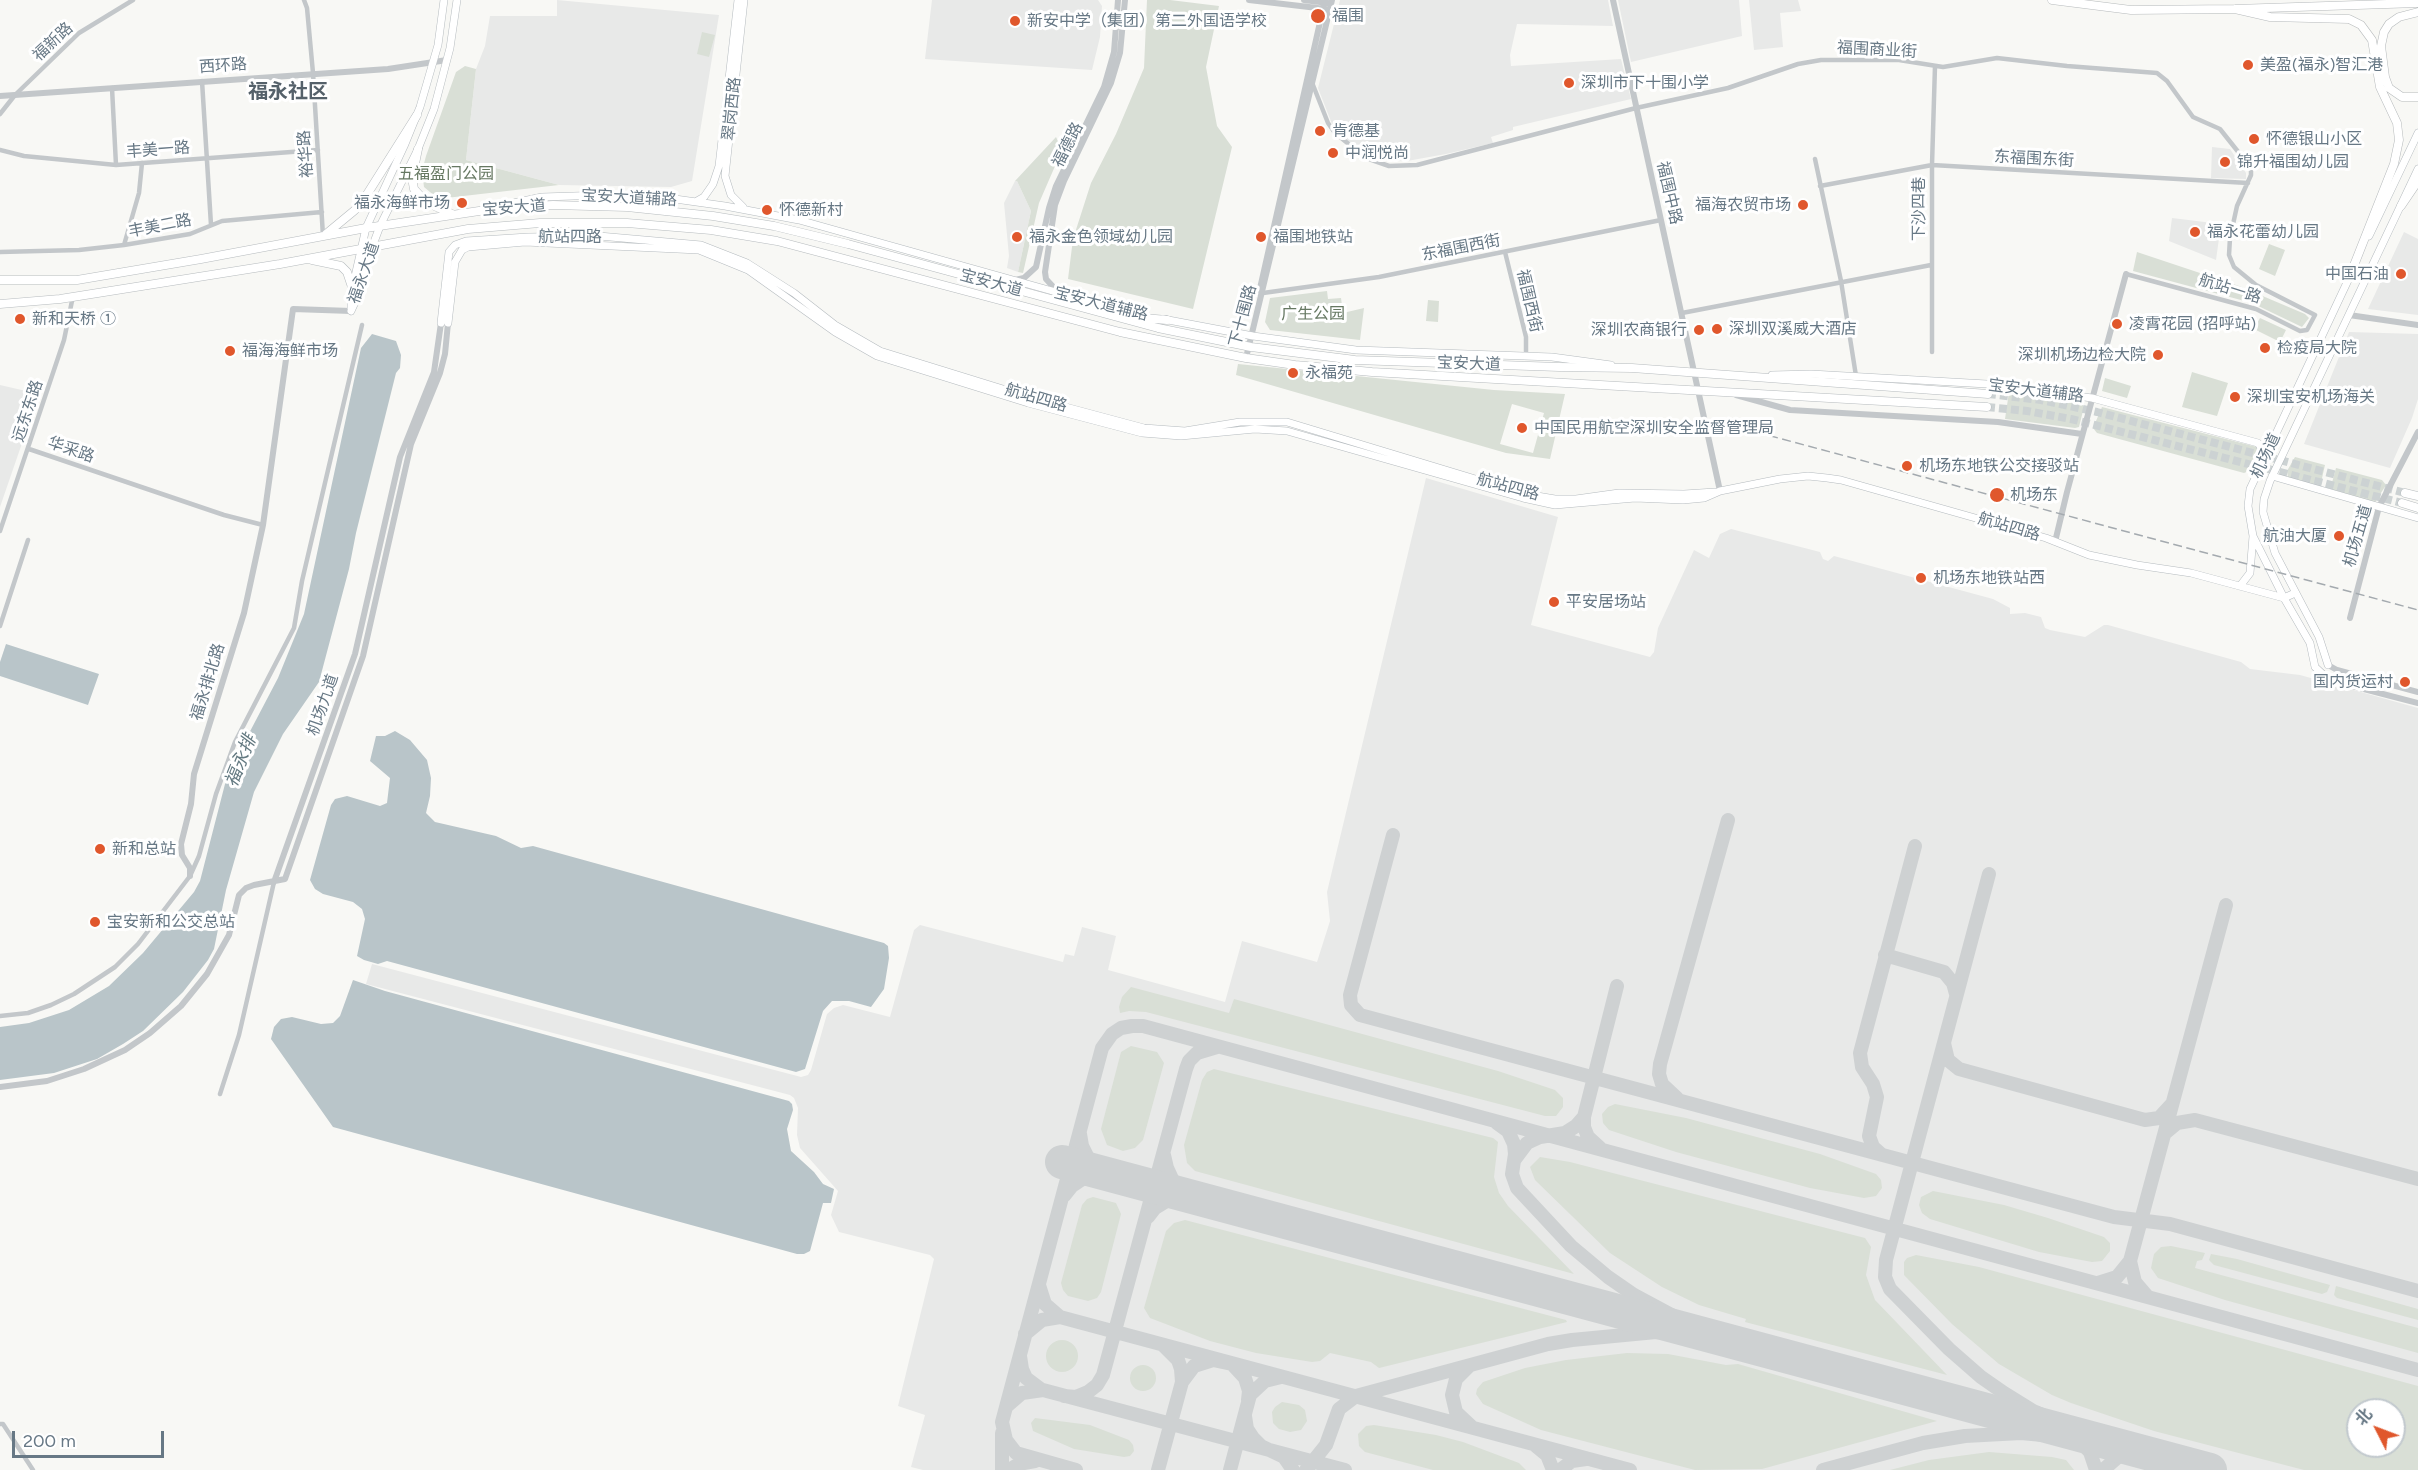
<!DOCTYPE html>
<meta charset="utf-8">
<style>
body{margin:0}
#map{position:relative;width:2418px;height:1470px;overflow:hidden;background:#f8f8f5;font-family:Figtree,"Noto Sans SC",sans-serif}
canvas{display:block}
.north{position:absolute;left:2346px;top:1398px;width:60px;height:60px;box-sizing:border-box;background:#fff;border:2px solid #c2c9ce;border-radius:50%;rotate:312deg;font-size:16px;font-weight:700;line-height:24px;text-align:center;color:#677885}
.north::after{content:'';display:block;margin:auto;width:21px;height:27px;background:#e0572c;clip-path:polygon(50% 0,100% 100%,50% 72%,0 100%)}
.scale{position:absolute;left:12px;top:1431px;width:152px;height:27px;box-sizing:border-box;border:3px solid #677885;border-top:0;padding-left:8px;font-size:18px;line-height:21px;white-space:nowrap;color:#677885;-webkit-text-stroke:4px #fff;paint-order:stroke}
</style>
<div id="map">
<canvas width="2418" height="1470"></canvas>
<div class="north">北</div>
<div class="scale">200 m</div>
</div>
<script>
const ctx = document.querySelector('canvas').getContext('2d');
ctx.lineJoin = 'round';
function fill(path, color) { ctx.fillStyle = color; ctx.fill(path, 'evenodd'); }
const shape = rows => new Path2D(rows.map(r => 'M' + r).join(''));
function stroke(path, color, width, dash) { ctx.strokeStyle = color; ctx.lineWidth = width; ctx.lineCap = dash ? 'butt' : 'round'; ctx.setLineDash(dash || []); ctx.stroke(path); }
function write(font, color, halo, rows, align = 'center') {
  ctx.font = font + ' Figtree,"Noto Sans SC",sans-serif'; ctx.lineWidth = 6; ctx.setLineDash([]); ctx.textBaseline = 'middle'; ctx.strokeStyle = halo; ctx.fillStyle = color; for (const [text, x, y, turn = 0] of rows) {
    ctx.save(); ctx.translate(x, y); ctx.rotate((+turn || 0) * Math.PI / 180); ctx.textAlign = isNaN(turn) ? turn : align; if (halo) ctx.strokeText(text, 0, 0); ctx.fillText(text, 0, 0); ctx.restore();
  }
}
fill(shape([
 [557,0,719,15,692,181,671,187,559,185,466,160,476,69,485,46,490,16,557,16],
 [932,0,1098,0,1102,6,1100,37,1092,70,925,59],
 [1340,0,1608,0,1613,26,1517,24,1510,55,1511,66,1621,59,1631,99,1513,127,1513,130,1491,137,1493,143,1446,154,1407,161,1385,161,1369,156,1349,144,1332,124,1318,88],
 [1618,0,1739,0,1742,36,1631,62],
 [1749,0,1798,0,1801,11,1780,13,1783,47,1754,50],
 [2212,147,2230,149,2246,173,2246,179,2211,178],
 [1015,181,1017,181,1031,211,1018,272,1007,268,1009,256,1004,203],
 [2172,218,2221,224,2216,260,2169,241],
 [2404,232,2418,239,2418,315,2368,309],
 [2349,332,2418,334,2418,399,2412,418,2390,468,2304,444],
 [0,385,39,394,0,507],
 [1426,478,1558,517,1531,625,1650,657,1654,652,1658,628,1694,550,1709,558,1720,534,1731,529,1820,552,1823,559,1828,561,1834,556,1993,599,2010,608,2010,614,2025,613,2041,617,2045,628,2050,630,2085,637,2104,625,2108,625,2241,662,2250,669,2300,675,2418,708,2418,1470,923,1470,911,1467,925,1415,898,1406,934,1259,930,1255,839,1232,831,1215,838,1191,800,1148,797,1135,798,1108,794,1098,790,1095,366,984,372,964,801,1077,808,1075,811,1070,827,1014,834,1008,843,1005,890,1017,914,930,920,925,1063,962,1065,954,1074,956,1082,927,1116,936,1108,970,1225,1002,1242,941,1317,962,1330,921,1327,892],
 [2358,1410,2394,1410,2394,1446,2358,1446]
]), '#e8e9e8');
fill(shape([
 [1147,0,1170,0,1219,6,1206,67,1217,126,1232,147,1193,309,1068,279,1073,239,1091,183,1116,134,1144,68],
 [702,32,715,35,709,57,697,54],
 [465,66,476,69,466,160,559,185,446,198,436,197,424,187,422,171,426,156,456,72],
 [1056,137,1062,150,1039,203,1023,273,1018,272,1031,211,1017,181,1015,181],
 [2269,244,2285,250,2275,276,2259,269],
 [2137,252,2239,286,2305,314,2309,318,2302,327,2252,303,2133,271],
 [1327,291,1328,299,1341,298,1343,313,1364,308,1360,340,1270,330,1265,322,1270,298],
 [1428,300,1439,301,1438,322,1426,321],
 [2260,318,2286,330,2280,342,2254,329],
 [1238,364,1494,390,1565,394,1550,459,1506,453,1236,375],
 [1512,404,1544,413,1533,453,1500,444],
 [2192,372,2228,383,2217,416,2182,407],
 [2105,378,2131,386,2127,398,2102,391],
 [2009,392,2082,403,2084,407,2079,427,2075,428,2005,419],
 [2102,407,2257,447,2258,449,2249,471,2244,473,2097,433,2093,428],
 [2295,457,2325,465,2320,487,2288,478,2287,471],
 [2336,468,2382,480,2386,485,2374,504,2330,490],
 [1131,987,1229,1013,1234,999,1498,1071,1555,1090,1563,1098,1563,1107,1556,1116,1545,1116,1146,1012,1129,1011,1120,1013,1119,1007,1122,997],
 [1131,1046,1157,1052,1164,1063,1143,1140,1135,1148,1123,1151,1107,1145,1101,1129,1121,1052],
 [1214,1069,1493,1138,1498,1142,1494,1177,1499,1193,1508,1206,1574,1274,1195,1171,1187,1163,1184,1145,1202,1080,1207,1072],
 [1615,1104,1686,1118,1820,1154,1876,1174,1881,1180,1882,1188,1876,1196,1864,1198,1810,1188,1676,1152,1609,1130,1603,1123,1602,1114,1608,1107],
 [1540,1157,1570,1162,1865,1238,1871,1247,1866,1275,1875,1300,1947,1375,1745,1322,1746,1319,1699,1305,1662,1287,1610,1253,1535,1180,1530,1167],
 [1933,1191,2004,1205,2048,1218,2104,1237,2110,1243,2110,1251,2102,1261,2092,1262,2039,1252,1930,1219,1922,1213,1919,1205,1921,1197],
 [1093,1197,1116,1203,1121,1214,1101,1292,1097,1298,1088,1301,1068,1296,1063,1290,1061,1283,1082,1205,1087,1199],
 [1185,1220,1566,1320,1567,1322,1379,1368,1371,1362,1330,1353,1320,1361,1312,1362,1256,1353,1210,1341,1150,1318,1144,1308,1166,1231,1174,1223],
 [2171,1246,2205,1253,2202,1260,2197,1261,2195,1268,2418,1328,2418,1353,2225,1300,2158,1278,2151,1268,2154,1254,2161,1247],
 [2211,1254,2237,1259,2330,1285,2327,1292,2322,1294,2214,1265,2209,1260],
 [1916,1255,1979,1267,2418,1386,2418,1470,2304,1470,2154,1431,2071,1403,2052,1395,1999,1364,1952,1324,1904,1275,1904,1262,1907,1258],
 [2358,1410,2394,1410,2394,1446,2358,1446],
 [2336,1286,2418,1309,2418,1320,2337,1298,2334,1295],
 '1046 1356a16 16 0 1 1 32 0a16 16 0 1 1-32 0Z',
 [1627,1353,1668,1354,1726,1365,1738,1364,1937,1421,1762,1469,1695,1470,1541,1430,1483,1404,1476,1394,1477,1389,1483,1382,1525,1368,1566,1360],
 '1130 1378a13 13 0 1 1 26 0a13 13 0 1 1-26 0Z',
 [1282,1402,1299,1405,1305,1410,1307,1421,1301,1430,1290,1432,1279,1429,1273,1423,1272,1412,1275,1407],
 [1035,1418,1090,1425,1129,1440,1133,1445,1134,1451,1130,1456,1124,1457,1074,1449,1033,1431,1031,1423],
 [1374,1425,1436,1435,1463,1442,1519,1463,1526,1470,1433,1470,1365,1452,1359,1446,1358,1434,1366,1426],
 [1989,1452,2052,1457,2066,1460,2074,1470,1890,1470,1929,1460]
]), '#d9dfd6');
fill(shape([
 [372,334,396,341,401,355,400,368,396,373,356,533,349,569,319,682,283,734,254,792,226,890,214,949,208,960,183,992,143,1031,123,1044,97,1059,54,1073,0,1080,0,1027,29,1023,69,1010,109,986,143,953,194,892,200,881,225,784,235,760,278,678,304,614,361,348],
 [6,644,99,674,88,705,0,676,0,662],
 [395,731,410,740,427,760,431,778,430,796,426,813,435,822,496,836,521,848,533,846,884,943,888,946,889,958,884,989,871,1007,849,1001,832,1001,823,1011,805,1069,796,1072,387,961,378,964,364,960,357,956,365,919,362,909,353,902,323,894,315,889,310,880,331,805,335,799,347,796,380,806,387,803,390,778,370,761,376,736,385,736],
 [353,980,385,991,789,1101,792,1104,793,1110,787,1129,791,1151,814,1172,823,1184,834,1189,831,1203,823,1203,810,1251,804,1254,797,1254,333,1127,271,1039,274,1027,281,1019,292,1017,321,1024,333,1023,340,1016]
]), '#b9c5c9');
stroke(shape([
 [1393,835,1350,995,1351,1005,1360,1015,2114,1217,2170,1224,2418,1291],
 [1989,874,1886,1260,1885,1277,1890,1289,1949,1349,1981,1377,2004,1393,2033,1411,2061,1423,2143,1452],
 [1885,955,1944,972,1953,983,1956,994],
 [1944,1043,1948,1060,1959,1069,2145,1120,2159,1118,2171,1105],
 [1677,1098,1662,1084,1659,1074,1660,1064,1728,820],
 [1497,1123,1508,1131,1514,1144,1515,1154,1512,1174,1517,1188,1571,1246,1608,1277,1634,1295,1703,1332],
 [2165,1133,2177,1123,2195,1120,2418,1179],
 [1080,1134,1082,1146,1089,1160,1100,1170,1109,1174],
 [1600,1148,1588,1137,1584,1127,1584,1117,1617,986],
 [1164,1155,1167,1168,1173,1181,1192,1196],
 [1882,1155,1873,1147,1869,1136,1877,1097,1873,1084,1862,1067,1860,1053,1915,846],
 [1515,1159,1527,1143,1540,1137,1565,1133,1576,1126,1584,1117],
 [1064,1196,1072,1186,1084,1178,1099,1174,1114,1176],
 [1148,1217,1155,1208,1168,1200,1182,1196,1197,1198],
 [2130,1261,2135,1282,2147,1296],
 [2098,1283,2117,1277,2130,1261,2226,905],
 [1039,1285,1045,1304,1060,1317],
 [1025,1334,1042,1320,1060,1317,1630,1470],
 [1164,1346,1178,1360,1181,1369,1182,1382],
 [1020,1356,1022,1369,1026,1378,1042,1390],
 [1469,1366,1456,1379,1452,1395,1456,1412,1471,1426],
 [1064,1396,1076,1397,1088,1392,1097,1385,1103,1375,1186,1069,1189,1061,1197,1053,1217,1047],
 [1007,1406,1022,1393,1043,1390,1345,1470],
 [1245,1416,1247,1429,1253,1438,1261,1446,1284,1457,1293,1470],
 [1002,1433,1002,1470],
 [2076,1437,2090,1452,2096,1470],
 [1536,1446,1547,1455,1553,1470],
 [2206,1469,2209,1470],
 [1009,1470,1019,1464,1035,1461],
 [1076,1470,1016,1453,1006,1440,1002,1422,1102,1048,1112,1034,1121,1028,1132,1026,1143,1026,2418,1370],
 [1158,1470,1182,1382,1194,1366,1213,1360,1232,1364,1245,1378,1249,1391,1248,1400],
 [1230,1470,1250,1395,1265,1381,1281,1377],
 [1306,1470,1326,1445,1339,1409,1356,1396,1548,1344,1572,1340,1656,1332,1713,1336],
 [1560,1470,1572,1461,1586,1459],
 [1823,1470,1923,1443,1965,1436,2021,1433,2086,1439],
 [2103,1470,2118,1457,2138,1452]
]), '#ced1d2', 14);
stroke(shape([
 [1062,1162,2210,1470]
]), '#ced1d2', 34);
stroke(shape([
 [1988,394,2041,400,2097,412,2405,493],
 [1987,407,2027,411,2071,419,2402,503]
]), '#ccd2d3', 8, [8, 4]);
const secondary = shape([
 [697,201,704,197,713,184,719,166,738,0],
 [499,206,542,197,605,195,675,199,725,206,799,220,1138,315],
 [743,207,731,195,725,176,744,0],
 [2369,236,2418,133],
 [351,308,351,294,366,228,405,144,420,107,438,45,444,0],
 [351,311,361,289,368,258,380,226,418,149,434,109,450,48,457,0],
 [1163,319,1253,336,1356,350,1552,357,1611,365],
 [441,323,449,252,455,245,466,241,528,237,599,236,701,245,747,263,794,293,835,325,880,351,1032,398,1144,428,1185,431,1240,422,1287,422,1525,494,1555,499,1576,499,1619,493,1684,494,1715,492],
 [448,323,455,262,462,250,468,247,525,242,699,250,748,270,835,332,877,356,1028,403,1142,433,1181,436,1255,429,1287,431,1523,498,1555,505,1635,498,1683,500,1704,498,1720,491,1780,479,1808,476,1827,478,1841,480,2046,538,2089,555,2137,565,2191,573,2284,598,2295,593],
 [1772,375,1811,374,1987,384,2092,398,2258,443,2263,451,2260,459],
 [2272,476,2418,518],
 [2240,586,2250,573,2253,536],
 [2328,665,2319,637,2275,553,2263,512,2264,499,2270,481,2418,169],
 [2329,680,2315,667,2310,643,2284,598,2253,536,2248,506,2250,489,2351,274]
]);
const primary = shape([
 [418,149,412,178,414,189,426,202,452,214],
 [326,234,355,210,366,196,417,115],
 [312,260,341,266,347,272,352,287],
 [0,280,77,280,201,259,366,228,499,208,553,205,627,207,713,216,774,226,848,244,1158,328,1251,347,1355,360,1559,367,1632,368,1988,394],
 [0,304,60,299,280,264,468,229,540,223,627,223,711,230,777,241,1120,332,1246,358,1295,365,1372,372,1987,407],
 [1132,317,1167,320],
 [2405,493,2418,496],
 [2402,503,2418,508]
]);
const trunk = shape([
 [2052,0,2131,10,2235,9,2418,3],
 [2235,9,2270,17,2349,19,2361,25,2372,40,2380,87,2397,123,2399,140,2394,164,2349,278],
 [2418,12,2399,17,2389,24,2384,32,2381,46,2385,77,2389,88,2402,97,2418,97],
 [2401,206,2418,181]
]);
stroke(secondary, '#b5bbbf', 8);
stroke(primary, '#b6bbbe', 9);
stroke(trunk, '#b6babc', 9);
stroke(shape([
 [304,0,307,8,313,73,323,236],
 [202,81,211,225],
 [1313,85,1328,123,1335,133,1366,158,1389,166,1417,165,1636,108,1728,88,1798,64,1821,60,1899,60,1943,67,1997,58,2067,66,2157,73,2167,81,2193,117,2220,129,2251,168,2251,175,2237,206,2230,238,2229,255,2234,267,2256,285,2315,315,2307,330,2300,331,2256,309,2126,274],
 [112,88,116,165],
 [0,114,15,95,79,33,133,0],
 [0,150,24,156,116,165,318,150],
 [1815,159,1841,281,1856,376],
 [1820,186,1932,165,2248,183],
 [124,245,139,193,142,163],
 [0,252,79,250,124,245,190,234,222,221,322,212],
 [1505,252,1526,337,1526,356],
 [1263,293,1379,277,1661,220],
 [1682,313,1931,265],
 [1932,352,1932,165,1935,66],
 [29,449,224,515,263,525],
 [0,531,64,340,73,296],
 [0,626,28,540],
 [0,1016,28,1013,51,1005,74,994,115,967,138,944,190,876,199,856,216,794,235,742,294,628,302,581,362,325],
 [220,1094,239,1035,274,882],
 [0,1424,3,1424,33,1470]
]), '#c3c7ca', 4.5);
stroke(shape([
 [1249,0,1326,9],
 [1304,0,1328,3],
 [1613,0,1720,491],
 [0,96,388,69,447,60],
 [1015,280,1024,278,1036,267,1049,208,1056,186,1104,87,1114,52,1118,0],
 [1058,292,1046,279,1045,272,1055,205,1064,181,1111,83,1120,53,1125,0],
 [1259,293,1325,0],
 [2349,315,2418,325],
 [1246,358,1332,0],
 [1736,395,1790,410,1998,422,2082,434],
 [2055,542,2067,492,2126,274],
 [2350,618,2379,507,2418,432],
 [2328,665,2337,670,2418,692],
 [2329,680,2418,703],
 [190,876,190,868,182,855,181,844,191,804,194,774,244,613,263,525,293,309,351,311],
 [274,882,355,654,400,457,434,372,441,323],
 [0,1087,47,1081,84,1069,125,1050,150,1033,181,1006,207,974,229,935,239,895,246,888,254,885,285,879,363,656,411,444,440,373,445,354,448,323]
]), '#c3c7ca', 6);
stroke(secondary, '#fff', 7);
stroke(primary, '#fff', 8);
stroke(trunk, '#fff', 8);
stroke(shape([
 [1730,425,2418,610]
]), '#a4aaaf', 1.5, [9, 4.5]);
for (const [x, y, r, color] of [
 [1318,16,8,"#e0572c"],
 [1015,21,6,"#e0572c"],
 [2248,65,6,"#e0572c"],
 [1569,83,6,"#e0572c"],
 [1320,131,6,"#e0572c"],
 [2254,139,6,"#e0572c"],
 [1333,153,6,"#e0572c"],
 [2225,162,6,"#e0572c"],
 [462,203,6,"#e0572c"],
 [1803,205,6,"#e0572c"],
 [767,210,6,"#e0572c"],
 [2195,232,6,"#e0572c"],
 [1017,237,6,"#e0572c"],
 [1261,237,6,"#e0572c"],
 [2401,274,6,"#e0572c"],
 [20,319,6,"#e0572c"],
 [2117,324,6,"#e0572c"],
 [1717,329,6,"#e0572c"],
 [1699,330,6,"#e0572c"],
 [2265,348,6,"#e0572c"],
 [230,351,6,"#e0572c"],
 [2158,355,6,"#e0572c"],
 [1293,373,6,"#e0572c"],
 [2235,397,6,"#e0572c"],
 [1522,428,6,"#e0572c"],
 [1907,466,6,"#e0572c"],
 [1997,495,8,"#e0572c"],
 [2339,536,6,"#e0572c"],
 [1921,578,6,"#e0572c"],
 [1554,602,6,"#e0572c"],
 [2405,682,6,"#e0572c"],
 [100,849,6,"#e0572c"],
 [95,922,6,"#e0572c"]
]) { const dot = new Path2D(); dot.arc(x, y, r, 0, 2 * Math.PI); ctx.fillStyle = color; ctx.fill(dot); stroke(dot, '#fff', 2); }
write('16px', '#677885', '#fff', [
 ["福围",1332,16],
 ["新安中学（集团）第二外国语学校",1027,21],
 ["美盈(福永)智汇港",2260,65],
 ["深圳市下十围小学",1581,83],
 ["肯德基",1332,131],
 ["怀德银山小区",2266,139],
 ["中润悦尚",1345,153],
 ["锦升福围幼儿园",2237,162],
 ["福永海鲜市场",450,203,"right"],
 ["福海农贸市场",1791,205,"right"],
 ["怀德新村",779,210],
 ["福永花蕾幼儿园",2207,232],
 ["福永金色领域幼儿园",1029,237],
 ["福围地铁站",1273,237],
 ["中国石油",2389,274,"right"],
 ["新和天桥 ①",32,319],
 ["凌霄花园 (招呼站)",2129,324],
 ["深圳双溪威大酒店",1729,329],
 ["深圳农商银行",1687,330,"right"],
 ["检疫局大院",2277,348],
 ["福海海鲜市场",242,351],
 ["深圳机场边检大院",2146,355,"right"],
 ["永福苑",1305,373],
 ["深圳宝安机场海关",2247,397],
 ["中国民用航空深圳安全监督管理局",1534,428],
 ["机场东地铁公交接驳站",1919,466],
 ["机场东",2010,495],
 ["航油大厦",2327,536,"right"],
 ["机场东地铁站西",1933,578],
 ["平安居场站",1566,602],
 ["国内货运村",2393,682,"right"],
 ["新和总站",112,849],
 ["宝安新和公交总站",107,922]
], 'left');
write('16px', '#677885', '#fff', [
 ["福新路",53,42,-43],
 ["福围商业街",1877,50,3],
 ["西环路",223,66,-4],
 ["翠岗西路",732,109,-84],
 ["福德路",1068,145,-63],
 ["丰美一路",158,150,-4],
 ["裕华路",306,154,-94],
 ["东福围东街",2034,159,3],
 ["福围中路",1669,193,77],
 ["宝安大道辅路",629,198,3],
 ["宝安大道",514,208,-4],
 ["下沙四巷",1919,209,-90],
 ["丰美二路",160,226,-11],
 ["航站四路",570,237],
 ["东福围西街",1461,248,-11],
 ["福永大道",364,273,-71],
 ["宝安大道",991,283,15],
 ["航站一路",2230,289,17],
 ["福围西街",1529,301,77],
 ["宝安大道辅路",1101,304,14],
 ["下十围路",1243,316,-75],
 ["宝安大道",1469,364,2],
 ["宝安大道辅路",2036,391,7],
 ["航站四路",1036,398,16],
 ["远东东路",28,411,-72],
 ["华采路",71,450,19],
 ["机场道",2266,456,-65],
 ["航站四路",1508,487,15],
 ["航站四路",2009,527,16],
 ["机场五道",2358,536,-74],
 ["福永排北路",208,682,-73],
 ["机场九道",323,705,-71]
]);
write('16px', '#667862', '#fff', [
 ["五福盈门公园",446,174],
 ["广生公园",1313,314]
]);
write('italic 18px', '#637981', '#fff', [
 ["福永排",241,761,-68]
]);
write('bold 20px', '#55616a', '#fff', [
 ["福永社区",288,92]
]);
</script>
